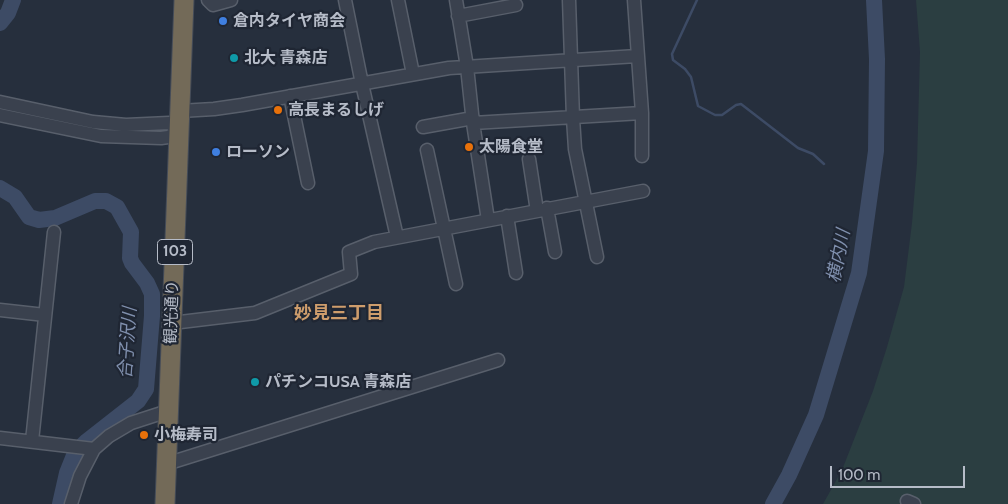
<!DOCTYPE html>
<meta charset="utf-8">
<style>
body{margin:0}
#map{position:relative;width:1008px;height:504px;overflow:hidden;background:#262f3d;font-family:Cabin,sans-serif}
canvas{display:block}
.scale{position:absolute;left:830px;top:466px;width:135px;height:22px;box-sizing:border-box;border:2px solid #b6bcc8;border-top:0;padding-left:6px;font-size:15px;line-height:18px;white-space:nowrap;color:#b6bcc8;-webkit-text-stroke:4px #1f2633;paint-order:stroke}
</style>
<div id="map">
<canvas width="1008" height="504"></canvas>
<div class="scale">100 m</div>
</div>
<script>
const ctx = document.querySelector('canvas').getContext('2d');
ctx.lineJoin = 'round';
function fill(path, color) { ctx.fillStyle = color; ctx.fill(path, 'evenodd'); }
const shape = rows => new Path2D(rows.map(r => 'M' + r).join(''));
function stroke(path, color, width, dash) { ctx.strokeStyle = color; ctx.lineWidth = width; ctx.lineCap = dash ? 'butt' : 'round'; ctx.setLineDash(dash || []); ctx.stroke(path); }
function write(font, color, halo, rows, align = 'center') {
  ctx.font = font + ' Cabin,"Noto Sans JP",sans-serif'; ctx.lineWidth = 4.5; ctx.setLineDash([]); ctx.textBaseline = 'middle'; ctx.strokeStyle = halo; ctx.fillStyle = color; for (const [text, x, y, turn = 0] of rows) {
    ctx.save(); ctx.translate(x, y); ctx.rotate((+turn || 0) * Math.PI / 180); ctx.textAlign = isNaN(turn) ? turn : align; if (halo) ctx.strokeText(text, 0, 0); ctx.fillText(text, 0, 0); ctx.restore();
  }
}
fill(shape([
 [916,0,1008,0,1008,504,823,504,842,470,873,391,887,347,904,287,912,223,917,163,920,52]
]), '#2b3e41');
stroke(shape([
 [697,0,672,54,673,60,685,69,691,77,698,106,715,115,722,115,736,105,741,104,798,148,813,154,824,164]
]), '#3d4b65', 2.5);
stroke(shape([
 [0,23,8,13,13,0],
 [0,188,15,197,29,217,39,220,55,218,95,201,106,201,117,207,131,232,130,258,132,263,147,283,152,294,152,316,146,389,138,401,87,441,75,453,67,473,60,504],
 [773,504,789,475,816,415,859,273,876,151,877,59,874,0]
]), '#3d4b65', 16);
const minor = shape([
 [208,0,213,5,231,0],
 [345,0,362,84,397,237],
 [398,0,413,74],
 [456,0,467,67,473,123,488,220],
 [569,0,573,118,575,149,597,257],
 [634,0,642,113,642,156],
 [458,16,516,5],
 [290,96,308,183],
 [0,102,93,122,126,125,169,123,180,131,168,137,161,138,101,136,0,115],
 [180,111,214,109,242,105,449,68,637,56],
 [473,123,642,113],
 [423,127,473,118],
 [427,150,456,284],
 [529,159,537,211],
 [547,208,555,252],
 [507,216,516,273],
 [0,310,45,315],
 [172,323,255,313,351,274,349,252,374,242,643,191],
 [0,438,94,449,109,436,131,423,168,411],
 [32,441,54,232],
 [166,464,498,360],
 [907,501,914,504],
 [71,504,80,476,94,449]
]);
const highway = shape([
 [165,504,184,0]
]);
stroke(minor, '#585f6b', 15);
stroke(highway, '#454c58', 21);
stroke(minor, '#3a414e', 12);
stroke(highway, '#736a58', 19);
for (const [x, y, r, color] of [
 [223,21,5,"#3f7fe0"],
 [234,58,5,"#0f9aa8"],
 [278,110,5,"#e8710a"],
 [469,147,5,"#e8710a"],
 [216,152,5,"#3f7fe0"],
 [255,382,5,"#0f9aa8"],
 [144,435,5,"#e8710a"]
]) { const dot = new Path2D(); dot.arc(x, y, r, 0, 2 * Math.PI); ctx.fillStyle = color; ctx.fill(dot); stroke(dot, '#1f2633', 2); }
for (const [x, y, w] of [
 [175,252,35]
]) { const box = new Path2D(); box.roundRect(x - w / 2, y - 12.5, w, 25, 4); ctx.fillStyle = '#1f2633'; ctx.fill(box); stroke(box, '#b6bcc8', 1); }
write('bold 15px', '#b6bcc8', null, [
 ["103",175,252]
]);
write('bold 16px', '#b6bcc8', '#1f2633', [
 ["倉内タイヤ商会",233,21],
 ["北大 青森店",244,58],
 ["高長まるしげ",288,110],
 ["太陽食堂",479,147],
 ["ローソン",226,152],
 ["パチンコUSA 青森店",265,382],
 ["小梅寿司",154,435]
], 'left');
write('16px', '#b6bcc8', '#1f2633', [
 ["観光通り",172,312,-88]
]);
write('italic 18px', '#8090ae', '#1f2633', [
 ["横内川",839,256,-79],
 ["合子沢川",128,343,-86]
]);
write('bold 18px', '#ce9d6c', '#1f2633', [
 ["妙見三丁目",339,314]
]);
</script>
